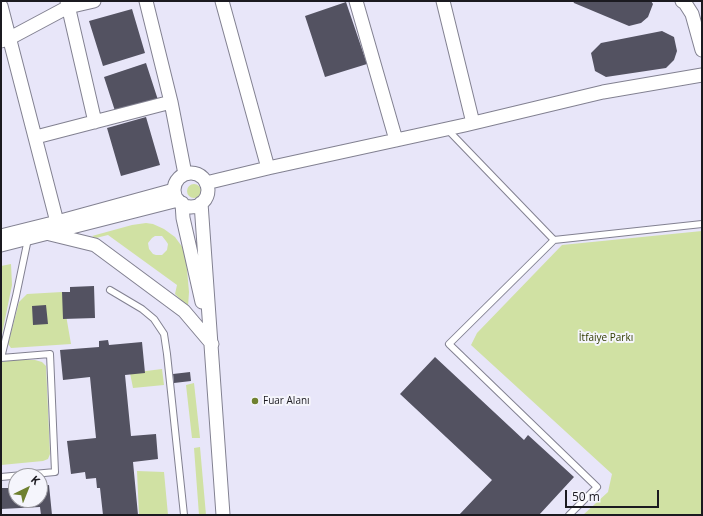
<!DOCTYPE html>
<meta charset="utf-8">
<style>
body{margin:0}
#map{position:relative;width:703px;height:516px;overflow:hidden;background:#e8e6f9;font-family:"Open Sans",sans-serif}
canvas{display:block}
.frame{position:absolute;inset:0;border:2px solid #1b1a20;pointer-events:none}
.north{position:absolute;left:8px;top:468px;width:40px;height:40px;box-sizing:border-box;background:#f5f5fc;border:1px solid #9e9da4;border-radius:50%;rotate:43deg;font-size:11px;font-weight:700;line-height:16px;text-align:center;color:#1b1a20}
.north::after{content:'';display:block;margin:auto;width:14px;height:18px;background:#6f8130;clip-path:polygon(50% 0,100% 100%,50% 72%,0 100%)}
.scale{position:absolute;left:565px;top:490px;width:94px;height:18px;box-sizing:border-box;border:2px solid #1b1a20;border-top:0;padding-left:5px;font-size:12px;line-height:14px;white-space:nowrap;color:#1b1a20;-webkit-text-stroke:3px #f5f5fc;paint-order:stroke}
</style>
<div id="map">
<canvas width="703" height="516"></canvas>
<div class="frame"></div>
<div class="north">K</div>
<div class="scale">50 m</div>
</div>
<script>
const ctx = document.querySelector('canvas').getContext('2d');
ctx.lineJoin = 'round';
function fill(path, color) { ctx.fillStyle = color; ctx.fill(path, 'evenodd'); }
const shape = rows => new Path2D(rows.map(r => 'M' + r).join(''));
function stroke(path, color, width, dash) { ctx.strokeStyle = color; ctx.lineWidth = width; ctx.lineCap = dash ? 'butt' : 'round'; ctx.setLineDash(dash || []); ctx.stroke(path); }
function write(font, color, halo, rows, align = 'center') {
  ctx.font = font + ' "Open Sans",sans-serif'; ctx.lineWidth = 4; ctx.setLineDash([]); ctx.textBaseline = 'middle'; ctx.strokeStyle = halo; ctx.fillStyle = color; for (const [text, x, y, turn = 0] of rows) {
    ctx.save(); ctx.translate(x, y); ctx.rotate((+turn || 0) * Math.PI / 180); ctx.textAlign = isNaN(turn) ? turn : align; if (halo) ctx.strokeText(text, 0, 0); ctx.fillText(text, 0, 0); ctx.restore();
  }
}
fill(shape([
 '187 191a7 7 0 1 1 14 0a7 7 0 1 1-14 0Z',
 [146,223,153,224,164,229,175,237,183,248,186,258,189,292,188,307,175,294,177,285,108,235,96,238,92,236,132,225],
 [155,236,162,236,166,241,168,244,167,250,162,255,156,255,153,254,149,249,148,243,152,238],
 [702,231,702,515,583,515,608,492,612,474,471,345,477,333,562,245],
 [11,264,12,285,1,339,1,266],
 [62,292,71,344,11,348,8,344,19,302,27,294],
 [16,360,35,360,42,362,46,366,50,454,48,459,43,461,1,465,1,362],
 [162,369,164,385,133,388,130,373],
 [194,383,200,438,192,438,186,385],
 [200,447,206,515,199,515,194,448],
 [137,471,164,472,168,515,139,515]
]), '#d0e1a3');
fill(shape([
 [573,1,651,1,653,4,648,17,641,23,629,26,574,3],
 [346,2,367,64,325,77,305,16],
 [132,9,145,53,103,66,89,21],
 [662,31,674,37,677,51,674,60,666,68,606,77,595,71,591,53,601,43],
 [146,63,158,100,116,114,104,77],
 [146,117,160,165,121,176,107,128],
 [94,286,95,318,63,319,62,292,70,292,70,287],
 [46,305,48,324,33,325,32,306],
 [108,340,109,345,142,342,145,373,125,375,131,436,156,434,158,459,133,462,138,515,103,515,100,488,97,488,96,478,86,479,85,472,71,474,67,441,96,438,90,377,63,380,60,350,99,347,99,341],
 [435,357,524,440,528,435,574,477,539,515,459,515,492,480,400,394],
 [190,372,191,381,174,383,173,374],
 [49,485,52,515,41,515,40,507,1,509,1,488,16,488,16,500,40,500,40,486]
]), '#535261');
const lane = shape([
 [447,129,554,240,702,224],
 [554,240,449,344,597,487,569,515],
 [110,290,142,309,154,319,164,334,167,354,184,515],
 [1,358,50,354,55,472,1,477],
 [1,358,16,296,28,239]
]);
const street = shape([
 [67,1,95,122],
 [146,1,171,102,185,174],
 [222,1,268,168],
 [356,1,396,140],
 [443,1,473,123],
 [682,1,685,3,692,14,702,50],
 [1,6,57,222],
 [1,41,10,38,68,7,94,1],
 [36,137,171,102],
 '174 190a17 17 0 1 1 34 0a17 17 0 1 1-34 0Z',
 [206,183,268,168,465,125,603,92,702,75],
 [182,203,183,218,202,302],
 [201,203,223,515],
 [50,234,95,245,184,311,212,344],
 [1,236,57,222,174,190],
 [1,245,178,200]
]);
stroke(lane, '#828191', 8);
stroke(street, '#828191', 15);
stroke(lane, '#fff', 6);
stroke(street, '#fff', 13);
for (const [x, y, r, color] of [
 [255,401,4,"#6f8130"]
]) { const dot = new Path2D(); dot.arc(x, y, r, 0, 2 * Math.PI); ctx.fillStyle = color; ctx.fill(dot); stroke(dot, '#f5f5fc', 1.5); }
write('10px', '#303b00', '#f5f5fc', [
 ["İtfaiye Parkı",606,338]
]);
write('10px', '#1b1a20', '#f5f5fc', [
 ["Fuar Alanı",263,401]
], 'left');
</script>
